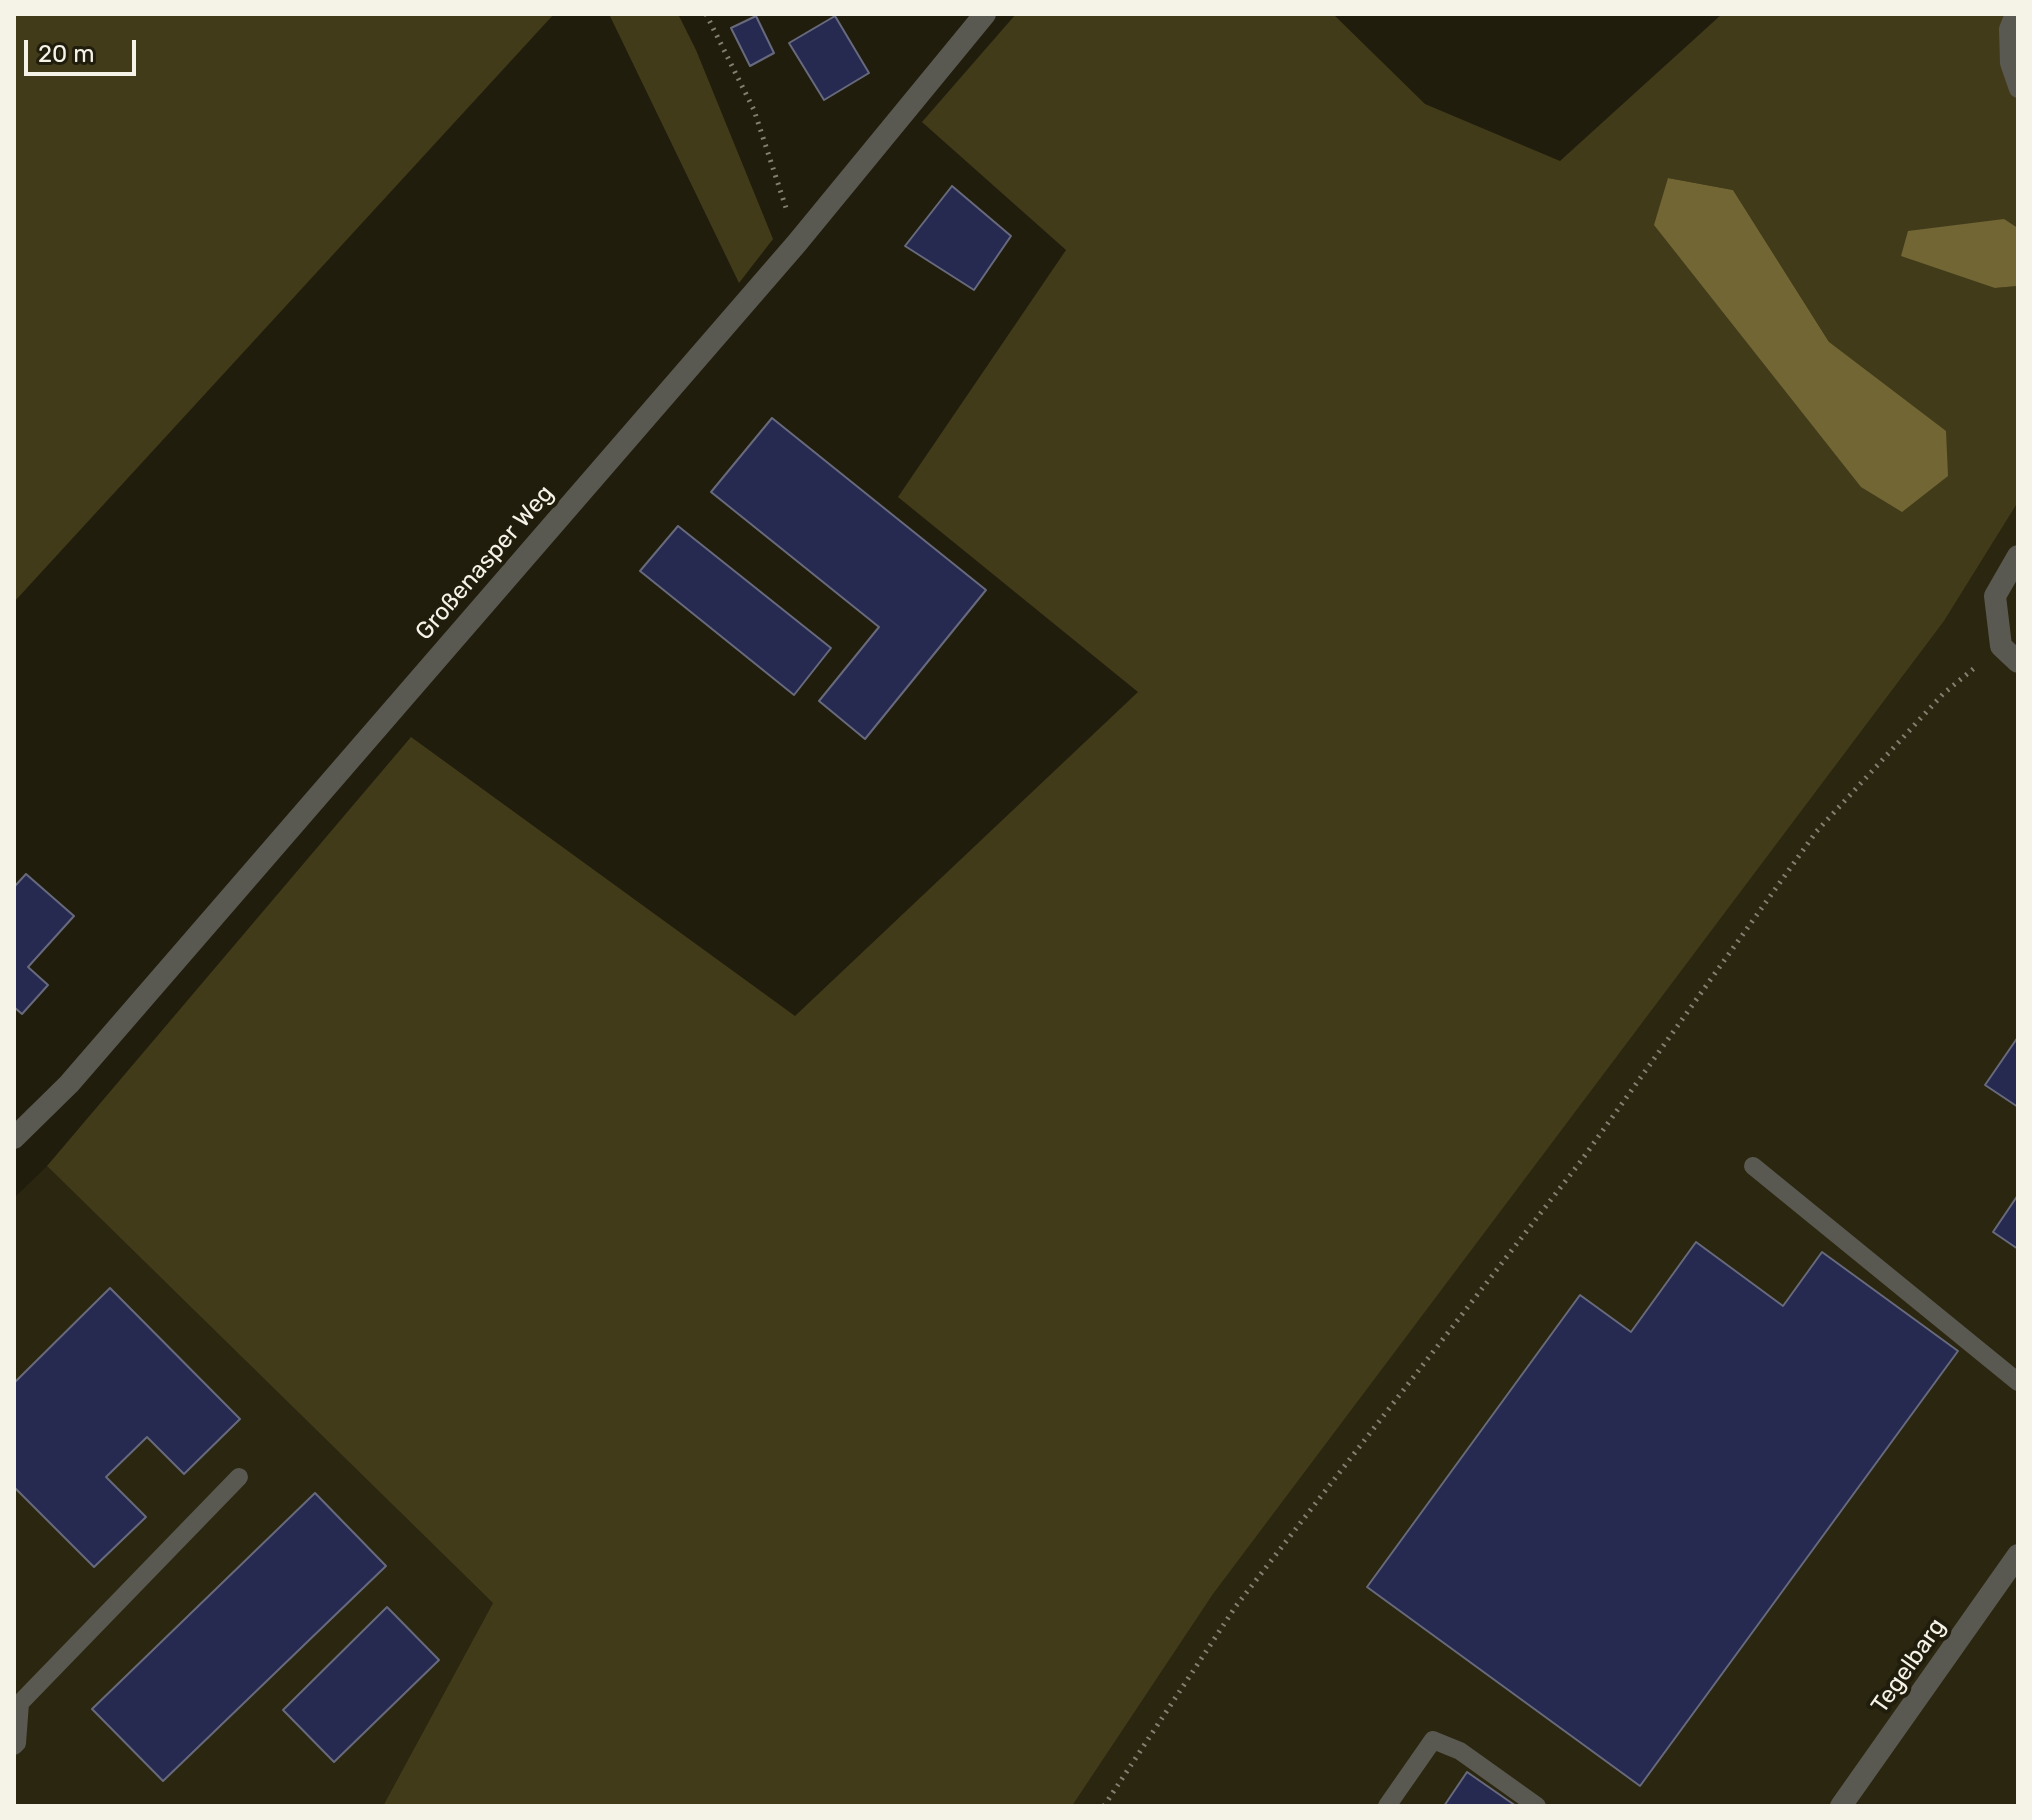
<!DOCTYPE html>
<meta charset="utf-8">
<style>
body{margin:0}
#map{position:relative;width:2032px;height:1820px;overflow:hidden;background:#211d0d;font-family:Rubik,sans-serif}
canvas{display:block}
.frame{position:absolute;inset:0;border:16px solid #f5f3e8;pointer-events:none}
.scale{position:absolute;left:24px;top:40px;width:112px;height:36px;box-sizing:border-box;border:4px solid #f5f3e8;border-top:0;padding-left:10px;font-size:24px;line-height:28px;white-space:nowrap;color:#f5f3e8;-webkit-text-stroke:6px #211d0d;paint-order:stroke}
</style>
<div id="map">
<canvas width="2032" height="1820"></canvas>
<div class="frame"></div>
<div class="scale">20 m</div>
</div>
<script>
const ctx = document.querySelector('canvas').getContext('2d');
ctx.lineJoin = 'round';
function fill(path, color) { ctx.fillStyle = color; ctx.fill(path, 'evenodd'); }
const shape = rows => new Path2D(rows.map(r => 'M' + r).join(''));
function stroke(path, color, width, dash) { ctx.strokeStyle = color; ctx.lineWidth = width; ctx.lineCap = dash ? 'butt' : 'round'; ctx.setLineDash(dash || []); ctx.stroke(path); }
function write(font, color, halo, rows, align = 'center') {
  ctx.font = font + ' Rubik,sans-serif'; ctx.lineWidth = 8; ctx.setLineDash([]); ctx.textBaseline = 'middle'; ctx.strokeStyle = halo; ctx.fillStyle = color; for (const [text, x, y, turn = 0] of rows) {
    ctx.save(); ctx.translate(x, y); ctx.rotate((+turn || 0) * Math.PI / 180); ctx.textAlign = isNaN(turn) ? turn : align; if (halo) ctx.strokeText(text, 0, 0); ctx.fillText(text, 0, 0); ctx.restore();
  }
}
fill(shape([
 [2018,502,2018,1806,1072,1806,1213,1594,1944,621],
 [47,1166,493,1603,383,1806,14,1806,14,1198]
]), '#2b260f');
fill(shape([
 [14,14,554,14,14,602],
 [609,14,678,14,696,50,773,239,739,283],
 [1016,14,1333,14,1425,104,1560,161,1722,14,2018,14,2018,228,2003,219,1995,288,2018,286,2018,502,1944,621,1213,1594,1072,1806,383,1806,493,1603,47,1166,411,737,795,1016,1138,692,898,497,1066,250,922,122],
 [1668,178,1733,190,1829,342]
]), '#423b1a');
fill(shape([
 [1668,178,1733,190,1829,342,1946,431,1948,476,1902,512,1861,487,1654,225],
 [2004,219,2018,228,2018,286,1995,288,1901,256,1908,231]
]), '#716634');
const building = shape([
 [756,16,774,53,750,66,731,28,756,16],
 [835,16,869,73,824,100,789,43,835,16],
 [952,186,1011,236,974,290,905,246,952,186],
 [772,418,986,590,865,739,819,701,879,627,711,492,772,418],
 [678,526,831,648,794,695,640,571,678,526],
 [26,874,74,916,28,967,48,985,22,1014,14,1007,14,887,26,874],
 [2018,1037,2018,1107,1985,1085,2018,1037],
 [2018,1195,2018,1249,1993,1232,2018,1195],
 [1696,1242,1783,1306,1822,1252,1958,1351,1640,1786,1367,1587,1580,1295,1631,1332,1696,1242],
 [110,1288,240,1419,184,1474,147,1437,106,1477,146,1517,94,1567,14,1487,14,1383,110,1288],
 [315,1493,386,1566,163,1781,92,1709,315,1493],
 [387,1607,439,1660,334,1762,283,1710,387,1607],
 [1467,1772,1516,1806,1444,1806,1467,1772]
]);
fill(building, '#262950');
stroke(building, '#676a7c', 2);
stroke(shape([
 [706,14,754,110,787,211],
 [1104,1806,1236,1606,1581,1161,1816,832,1943,694,1978,665]
]), '#827f71', 5, [2, 6]);
stroke(shape([
 [2014,14,2008,29,2009,63,2018,89],
 [1753,1166,2018,1382],
 [14,1746,17,1743,20,1703,239,1477],
 [1387,1806,1433,1740,1460,1751,1537,1806]
]), '#5a5951', 18);
stroke(shape([
 [2018,556,1995,596,2001,646,2018,662],
 [14,1138,69,1084,797,243,985,14],
 [1841,1806,2018,1555]
]), '#5a5951', 22);
write('24px', '#f5f3e8', '#211d0d', [
 ["Großenasper Weg",485,563,-49],
 ["Tegelbarg",1909,1666,-55]
]);
</script>
